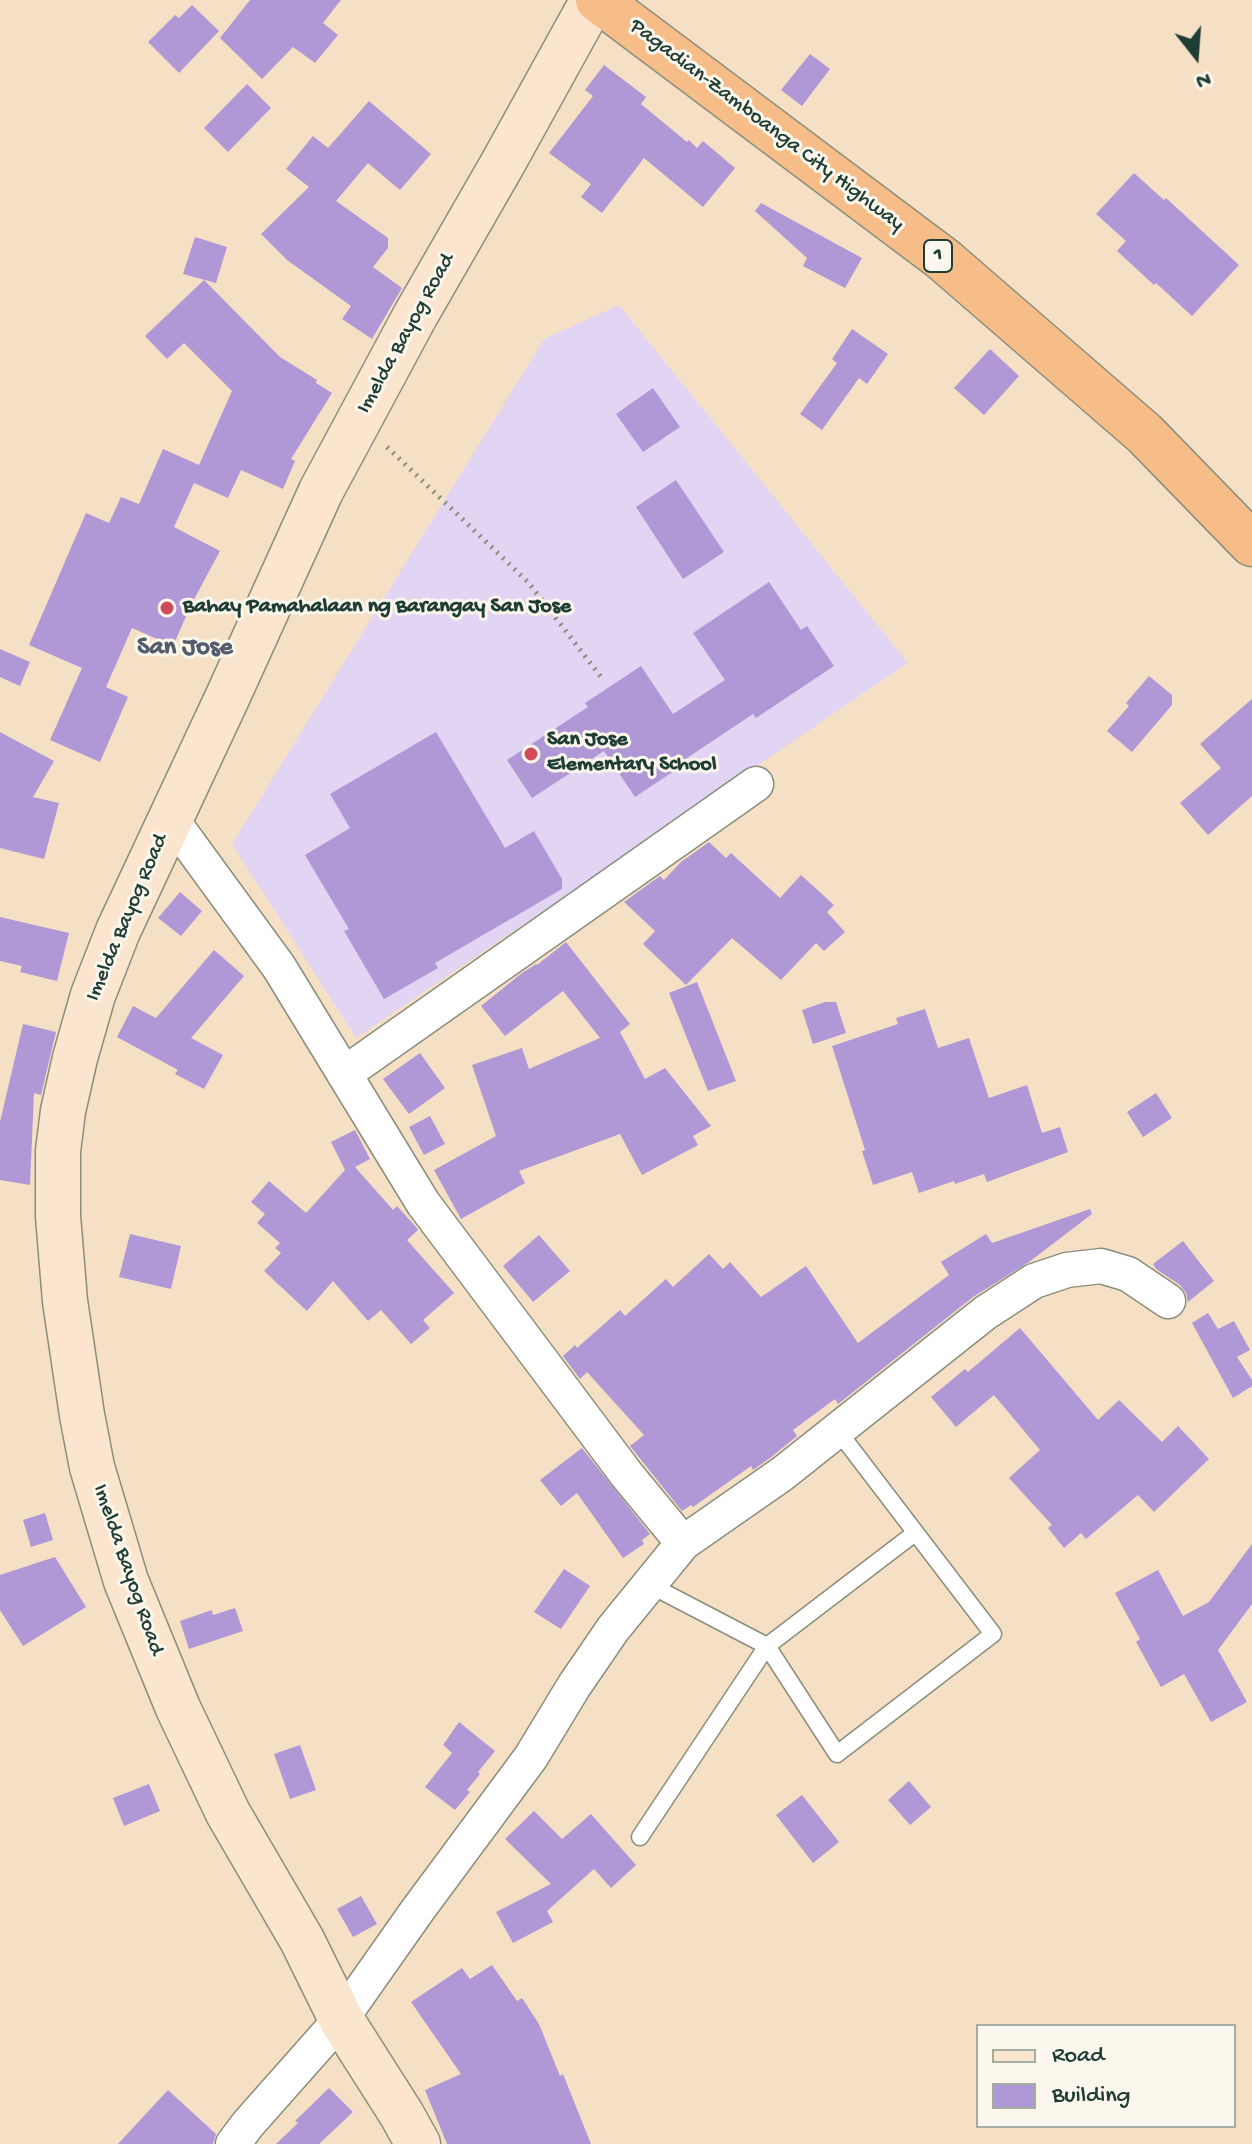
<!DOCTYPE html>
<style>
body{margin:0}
#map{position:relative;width:1252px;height:2144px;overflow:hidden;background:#f5e0c5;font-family:"Gochi Hand",sans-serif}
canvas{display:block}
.legend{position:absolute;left:976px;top:2024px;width:260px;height:104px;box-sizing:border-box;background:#fbf7ec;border:2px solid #a3ada2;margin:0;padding:10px 14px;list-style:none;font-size:24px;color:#1f3d34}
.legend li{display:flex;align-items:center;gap:16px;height:40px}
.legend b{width:40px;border:2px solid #a3ada2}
.north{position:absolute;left:1156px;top:16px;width:80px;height:80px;-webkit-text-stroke:6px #fbf7ec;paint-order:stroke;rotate:163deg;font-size:22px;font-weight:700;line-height:32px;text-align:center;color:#1f3d34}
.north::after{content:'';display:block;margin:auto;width:28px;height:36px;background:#1f3d34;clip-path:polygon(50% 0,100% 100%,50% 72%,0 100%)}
</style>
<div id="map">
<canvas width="1252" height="2144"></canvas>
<ul class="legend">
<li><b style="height:10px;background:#fce5cf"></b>Road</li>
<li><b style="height:22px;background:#b097d5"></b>Building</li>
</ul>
<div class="north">N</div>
</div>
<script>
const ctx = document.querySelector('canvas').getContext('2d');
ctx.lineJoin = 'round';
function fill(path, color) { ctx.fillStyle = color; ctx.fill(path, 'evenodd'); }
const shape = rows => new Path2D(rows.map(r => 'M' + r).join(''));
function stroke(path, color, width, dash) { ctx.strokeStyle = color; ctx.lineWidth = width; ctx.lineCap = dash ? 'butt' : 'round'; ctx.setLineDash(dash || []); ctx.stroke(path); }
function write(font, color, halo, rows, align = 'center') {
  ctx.font = font + ' "Gochi Hand",sans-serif'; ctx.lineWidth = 6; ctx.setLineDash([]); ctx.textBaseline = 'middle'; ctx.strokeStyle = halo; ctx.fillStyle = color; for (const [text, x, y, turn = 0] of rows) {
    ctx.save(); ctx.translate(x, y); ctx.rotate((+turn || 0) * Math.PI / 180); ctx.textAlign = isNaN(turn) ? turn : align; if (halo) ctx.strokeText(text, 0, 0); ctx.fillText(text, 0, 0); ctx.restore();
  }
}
fill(shape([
 [619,305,908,663,356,1038,232,844,544,339]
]), '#e2d4f3');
fill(shape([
 [250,0,341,0,323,23,338,35,315,63,293,47,262,79,220,38],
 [192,5,219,31,179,73,148,42,175,15,179,18],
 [810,54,830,69,802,106,781,90],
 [604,65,646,97,641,104,687,142,689,140,697,148,703,141,735,168,703,207,644,158,602,213,581,197,591,184,549,153,593,96,585,90],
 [247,84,271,108,228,152,204,128],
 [369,101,431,154,400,190,368,163,336,201,388,238,388,248,373,267,402,288,372,339,342,319,351,306,287,260,261,234,309,187,286,169,313,136,328,148],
 [1134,173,1164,200,1166,198,1239,265,1192,316,1156,283,1154,285,1117,251,1126,241,1096,214],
 [761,203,862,258,845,288,803,266,807,258,755,211],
 [195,237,227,247,216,283,183,274],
 [204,280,280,357,317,380,316,383,332,393,291,459,295,461,283,489,241,470,228,498,194,483,174,527,220,551,191,605,173,646,132,628,106,687,128,697,100,762,50,740,82,668,29,645,86,513,109,523,121,497,139,504,163,449,199,465,232,391,184,343,167,359,145,336],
 [852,329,888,354,867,384,859,378,822,430,800,414,837,363,832,359],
 [990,349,1019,376,984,415,954,388],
 [653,388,680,427,643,452,616,414],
 [676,480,724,552,683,579,636,507],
 [769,582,801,630,807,626,834,666,756,718,753,714,675,766,677,769,635,797,604,751,532,798,507,760,588,707,585,703,641,666,673,714,725,680,693,633],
 [0,649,30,662,20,686,0,677],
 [1149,676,1172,695,1172,705,1132,752,1107,731,1129,706,1126,703],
 [1252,699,1252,796,1208,835,1180,803,1221,768,1200,744],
 [0,732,54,761,33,797,59,803,44,859,0,848],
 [436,732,505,848,534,831,562,879,562,889,435,963,438,968,384,999,344,931,349,929,305,855,350,828,330,794],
 [709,842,726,858,731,853,780,898,801,875,834,905,827,912,845,932,824,951,816,943,781,980,732,938,686,985,643,944,655,931,624,902,660,876,664,880,681,862],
 [180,892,202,911,181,936,158,918],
 [0,917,69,933,57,981,20,972,22,966,0,961],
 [566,942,630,1024,620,1032,645,1079,665,1068,711,1126,693,1136,698,1145,642,1175,620,1134,519,1171,525,1183,461,1219,434,1170,496,1136,472,1065,522,1048,529,1069,600,1038,563,991,505,1036,481,1006,522,973,536,964,537,965],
 [214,950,244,976,191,1038,223,1055,204,1089,175,1074,178,1070,117,1037,133,1006,156,1018],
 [697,982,736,1081,708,1091,669,993],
 [825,1002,836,1002,846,1033,813,1044,802,1010],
 [925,1009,938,1048,969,1038,989,1098,1027,1085,1042,1133,1060,1127,1068,1152,987,1182,984,1174,955,1184,954,1181,919,1193,912,1172,873,1185,862,1151,865,1150,832,1046,898,1024,896,1018],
 [23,1024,56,1032,41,1095,34,1093,30,1185,0,1180,0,1122],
 [420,1053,445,1088,409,1114,383,1079],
 [1156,1093,1172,1118,1143,1137,1127,1112],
 [430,1116,445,1144,424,1155,409,1127],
 [355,1130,370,1159,355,1167,393,1210,397,1206,416,1227,418,1230,407,1240,454,1293,423,1320,430,1328,411,1344,381,1310,368,1321,333,1281,307,1311,264,1271,281,1253,275,1248,280,1243,257,1223,265,1214,251,1202,269,1181,306,1213,345,1170,331,1142],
 [1090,1209,1092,1214,1029,1262,973,1297,838,1404,835,1399,793,1430,797,1436,770,1458,753,1470,751,1466,693,1507,691,1505,682,1511,630,1446,644,1435,587,1372,580,1379,563,1356,575,1345,577,1348,620,1310,625,1316,666,1279,673,1287,709,1254,723,1269,730,1262,761,1297,806,1266,858,1343,949,1275,941,1262,986,1234,992,1243],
 [130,1234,181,1246,171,1289,119,1277],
 [539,1235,570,1271,533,1302,503,1266],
 [1183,1241,1214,1281,1188,1302,1186,1293,1180,1285,1156,1269,1153,1264],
 [1208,1313,1218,1329,1234,1321,1250,1350,1237,1357,1252,1380,1252,1386,1233,1398,1192,1323],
 [1020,1328,1098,1420,1119,1400,1162,1442,1178,1426,1209,1459,1154,1512,1138,1495,1086,1539,1081,1533,1064,1548,1048,1528,1052,1525,1009,1478,1040,1450,994,1395,956,1427,931,1397,965,1369,968,1372],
 [582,1448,650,1534,642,1540,644,1544,623,1558,577,1493,561,1506,540,1480],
 [45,1513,53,1540,31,1547,23,1520],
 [1252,1544,1252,1604,1218,1650,1247,1702,1211,1722,1184,1674,1161,1687,1136,1642,1140,1639,1115,1593,1158,1570,1183,1616,1209,1602],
 [55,1557,86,1607,23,1646,0,1610,0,1575],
 [564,1569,590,1586,561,1629,534,1612],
 [235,1608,243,1631,189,1649,180,1621,212,1610,213,1615],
 [459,1722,495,1751,478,1772,480,1774,467,1790,470,1792,455,1810,425,1787,452,1753,443,1745],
 [300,1745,316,1790,290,1799,274,1754],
 [909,1781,931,1807,910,1825,888,1800],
 [149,1784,160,1811,124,1826,113,1798],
 [802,1795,839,1842,813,1863,776,1815],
 [534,1811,562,1839,591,1814,636,1865,611,1888,594,1869,547,1911,553,1922,513,1943,496,1912,551,1884,505,1839],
 [361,1896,377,1924,353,1937,337,1909],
 [492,1965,517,2001,522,1998,539,2024,560,2076,563,2074,591,2144,447,2144,425,2090,461,2074,411,2002,462,1968,470,1979],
 [329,2088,353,2112,319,2144,276,2144,298,2123,295,2121],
 [168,2090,216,2134,213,2144,118,2144]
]), '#b097d5');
const service = shape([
 [650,1585,767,1646,837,1754,993,1634,838,1431],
 [640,1837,767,1646,915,1533]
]);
const minor = shape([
 [171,819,279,967,423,1203,627,1475,683,1543],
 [344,1074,756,784],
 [233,2144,248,2124,341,2019,417,1911,531,1757,574,1686,613,1629,683,1543,782,1474,985,1313,1034,1281,1067,1270,1101,1266,1128,1274,1168,1301]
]);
const secondary = shape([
 [418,2144,402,2115,341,2019,302,1940,228,1813,178,1708,126,1581,92,1467,82,1415,65,1301,58,1216,58,1151,63,1111,75,1058,93,995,118,931,228,696,321,491,415,316,503,163,593,0]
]);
const trunk = shape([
 [598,0,943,259,1145,434,1252,544]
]);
stroke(service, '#8a8e7c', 19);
stroke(minor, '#8a8e7c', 37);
stroke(secondary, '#8a8e7c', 47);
stroke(trunk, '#8a8e7c', 47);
stroke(shape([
 [387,447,528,582,601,677]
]), '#8a8e7c', 5, [2, 6]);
stroke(service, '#fff', 16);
stroke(minor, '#fff', 34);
stroke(secondary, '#fce5cf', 44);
stroke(trunk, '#f7bd88', 44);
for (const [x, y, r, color] of [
 [167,608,8,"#d1495b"],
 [531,754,8,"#d1495b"]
]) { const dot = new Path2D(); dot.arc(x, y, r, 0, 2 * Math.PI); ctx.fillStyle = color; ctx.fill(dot); stroke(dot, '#fbf7ec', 3); }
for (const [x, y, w] of [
 [938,256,28]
]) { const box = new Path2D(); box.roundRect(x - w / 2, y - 16, w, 32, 6); ctx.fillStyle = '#fbf7ec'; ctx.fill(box); stroke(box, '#1f3d34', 2); }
write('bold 20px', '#1f3d34', null, [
 ["1",938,256]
]);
write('22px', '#1f3d34', '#fbf7ec', [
 ["Pagadian-Zamboanga City Highway",766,126,37],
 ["Imelda Bayog Road",407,334,-61],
 ["Imelda Bayog Road",128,918,-67],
 ["Imelda Bayog Road",127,1570,71]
]);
write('bold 22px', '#1f3d34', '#fbf7ec', [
 ["Bahay Pamahalaan ng Barangay San Jose",183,608],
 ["San Jose",547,741],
 ["Elementary School",547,766]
], 'left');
write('bold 26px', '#525c6c', '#fbf7ec', [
 ["San Jose",185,649]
]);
</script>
